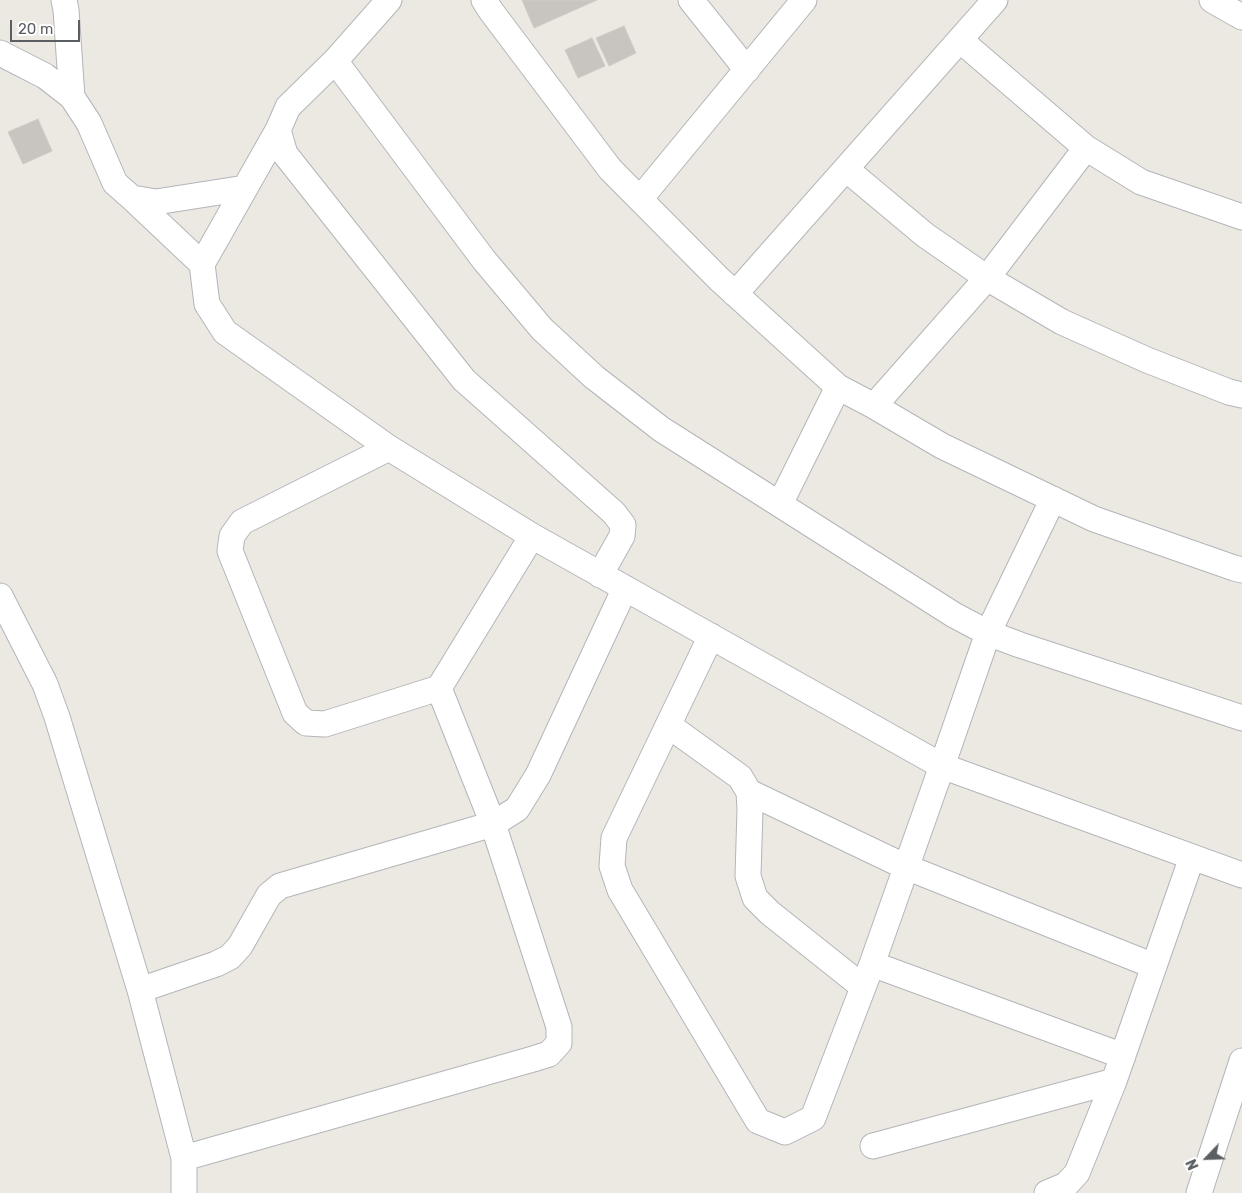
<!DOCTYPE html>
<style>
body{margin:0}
#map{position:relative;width:1242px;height:1193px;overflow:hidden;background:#ece9e2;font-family:Rubik,sans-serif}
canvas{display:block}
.north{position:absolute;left:1182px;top:1133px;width:50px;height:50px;-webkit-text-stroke:4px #fff;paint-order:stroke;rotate:246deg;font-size:14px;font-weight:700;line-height:20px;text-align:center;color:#5b5e62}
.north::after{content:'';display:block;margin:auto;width:18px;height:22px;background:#5b5e62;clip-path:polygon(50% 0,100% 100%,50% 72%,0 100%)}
.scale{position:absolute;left:10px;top:20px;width:70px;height:22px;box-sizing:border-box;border:2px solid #5b5e62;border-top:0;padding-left:6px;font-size:15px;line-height:18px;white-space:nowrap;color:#5b5e62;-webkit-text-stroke:4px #fff;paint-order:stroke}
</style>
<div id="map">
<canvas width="1242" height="1193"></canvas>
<div class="north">N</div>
<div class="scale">20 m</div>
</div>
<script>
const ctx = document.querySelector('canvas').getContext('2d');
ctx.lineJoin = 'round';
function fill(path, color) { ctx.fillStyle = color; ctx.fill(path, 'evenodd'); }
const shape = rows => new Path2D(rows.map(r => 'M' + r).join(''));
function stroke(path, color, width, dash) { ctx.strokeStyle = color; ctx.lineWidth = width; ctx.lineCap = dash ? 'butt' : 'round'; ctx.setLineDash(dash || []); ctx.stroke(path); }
const building = shape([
 [522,0,597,0,534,28,522,0],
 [624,26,636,53,609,66,596,38,624,26],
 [592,38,605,66,578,78,565,50,592,38],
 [38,119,52,151,23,164,8,132,38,119]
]);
fill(building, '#c8c4c0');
stroke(building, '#d1cbc1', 1);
const minor = shape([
 [64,0,66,10,72,97],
 [389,0,335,61,288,107,278,130,285,154,464,380,614,513,623,525,622,536,600,575],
 [484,0,491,11,610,169,719,279,838,387,874,406,942,446,1094,519,1234,568,1242,570],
 [691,0,747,70],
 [1212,0,1242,17],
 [960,40,1086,148,1141,182,1242,217],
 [0,53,45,76,72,97,89,123,115,183,132,198,156,202,245,188],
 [335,61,484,260,542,329,594,377,661,429,954,615,988,633,1020,645,1242,718],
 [278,130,202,264,207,304,225,332,389,448,532,536,942,766,1242,875],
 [846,169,925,235,987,278,1062,322,1147,360,1229,392,1242,395],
 [132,198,202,264],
 [640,199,804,0],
 [735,294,995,0],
 [874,406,987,278,1086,148],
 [389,448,242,522,232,536,230,551,295,713,306,723,325,724,439,688,532,536],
 [780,504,838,387],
 [0,596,45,684,57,717,140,990,184,1158,184,1193],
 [711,636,614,838,612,866,620,890,758,1121,785,1132,813,1118,872,964,942,766,988,633,1053,499],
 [668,725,740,777,749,792,750,809,748,876,755,898,770,913,863,987],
 [749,792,906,867,1154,966],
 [872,964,1123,1056],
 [140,990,216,964,230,957,240,946,269,895,280,886,493,824,517,809,538,775,625,588],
 [873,1146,1114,1081],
 [184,1158,533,1059,549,1054,559,1043,559,1027,493,824,439,688],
 [1047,1193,1066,1185,1077,1173,1114,1081,1192,857],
 [1199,1193,1242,1061]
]);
stroke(minor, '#b3b5b9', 27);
stroke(minor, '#fff', 25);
</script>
